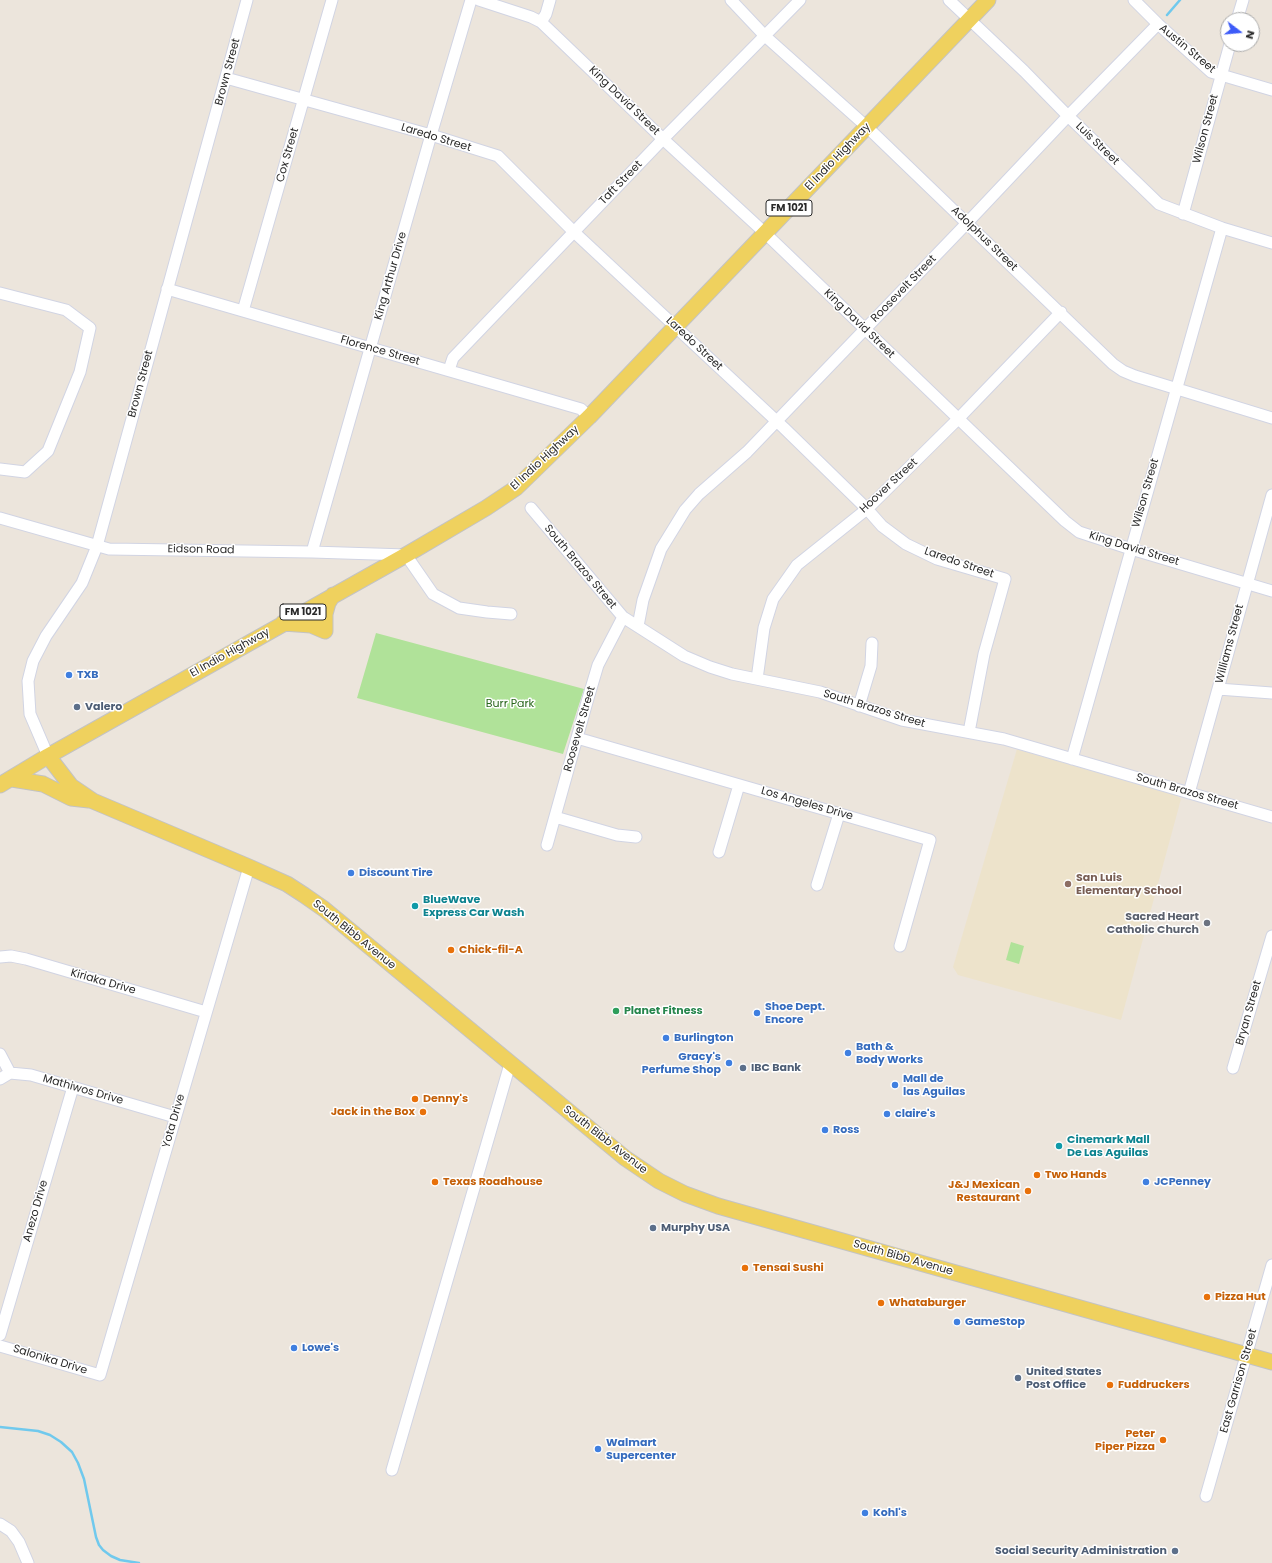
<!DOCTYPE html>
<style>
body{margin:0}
#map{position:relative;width:1272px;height:1563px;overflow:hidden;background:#ece5dc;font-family:Poppins,sans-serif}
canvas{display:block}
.north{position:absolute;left:1220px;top:12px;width:40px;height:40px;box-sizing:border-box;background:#fff;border:1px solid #aaa;border-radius:50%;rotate:106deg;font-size:11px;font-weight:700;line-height:16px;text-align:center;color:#2a2a2a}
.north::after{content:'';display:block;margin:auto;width:14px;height:18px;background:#3d5bf8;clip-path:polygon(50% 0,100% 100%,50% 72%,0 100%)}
</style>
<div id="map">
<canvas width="1272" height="1563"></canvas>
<div class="north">N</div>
</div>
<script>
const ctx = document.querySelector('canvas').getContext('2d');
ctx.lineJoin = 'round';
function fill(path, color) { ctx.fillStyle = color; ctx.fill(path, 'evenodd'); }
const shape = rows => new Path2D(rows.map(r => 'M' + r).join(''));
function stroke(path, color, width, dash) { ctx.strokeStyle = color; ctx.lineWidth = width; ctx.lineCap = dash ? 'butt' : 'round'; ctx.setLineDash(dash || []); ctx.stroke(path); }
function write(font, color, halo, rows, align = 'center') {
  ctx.font = font + ' Poppins,sans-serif'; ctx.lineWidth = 3; ctx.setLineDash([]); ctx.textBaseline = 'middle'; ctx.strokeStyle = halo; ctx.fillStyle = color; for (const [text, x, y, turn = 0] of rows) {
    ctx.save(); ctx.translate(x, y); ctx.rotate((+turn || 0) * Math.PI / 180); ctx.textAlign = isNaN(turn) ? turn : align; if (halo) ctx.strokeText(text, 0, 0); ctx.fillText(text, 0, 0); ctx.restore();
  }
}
fill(shape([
 [1017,749,1176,795,1181,799,1121,1020,958,975,953,967]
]), '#ede3cb');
fill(shape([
 [376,633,584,689,563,754,357,698],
 [1011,942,1024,946,1019,964,1006,960]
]), '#b0e299');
stroke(shape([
 [1167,15,1180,0],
 [0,1427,38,1431,50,1435,61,1442,72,1452,78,1463,84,1479,96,1537,99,1545,103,1550,111,1556,120,1560,139,1563]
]), '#70c9ed', 2.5);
const minor = shape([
 [479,0,531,17,541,22,663,139,765,233,1065,521,1079,532,1131,549,1272,591],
 [731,0,765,36,867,127,1113,364,1123,371,1135,376,1272,418],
 [949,0,1024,71,1068,116,1159,204,1222,228,1272,243],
 [1134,0,1158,24,1211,72,1272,90],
 [1237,20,1243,0],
 [541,22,546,14,550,0],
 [226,78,431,135,498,156,574,232,784,428,867,509,882,526,906,544,937,559,1005,579,984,654,969,732],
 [1183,214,1230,44],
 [167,289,581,409,589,417],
 [0,293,66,310,90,328,80,372,48,451,25,472,0,469],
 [243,311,332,0],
 [449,370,453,358,663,139,800,0],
 [531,508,623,617,684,656,710,667,732,674,820,692,902,720,1004,739,1272,817],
 [0,518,109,549,312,552,406,555,433,594,459,608,487,612,511,614],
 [312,552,431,135,471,0],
 [638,626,643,600,661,549,685,510,699,494,747,452,967,223,1068,116,1158,24],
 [757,679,764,628,773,599,797,565,867,509,958,419,1061,312],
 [1218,689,1272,693],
 [859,706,871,666,872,643],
 [577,738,930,840,900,946],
 [48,756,30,714,28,681,33,661,46,636,82,583,97,546,247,0],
 [1072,759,1222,228],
 [1189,793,1272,495],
 [555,817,617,835,636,837],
 [547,845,587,702,598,665,623,617],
 [719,852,739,785],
 [817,885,839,814],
 [0,957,11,956,26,959,206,1012],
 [0,1054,10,1073,31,1075,175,1117],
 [1233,1068,1272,936],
 [0,1079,10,1073],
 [0,1335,73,1087],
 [0,1346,100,1375,249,867],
 [392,1470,510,1064],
 [1206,1496,1272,1265],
 [0,1524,11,1531,19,1542,28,1563]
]);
const major = shape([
 [283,623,311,625,325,631,325,614,328,603,333,595],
 [48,756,71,786,93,801,249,867,287,884,304,895,324,909,625,1158,659,1181,685,1194,718,1206,1272,1362],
 [12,779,43,784,71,798,89,800],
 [0,785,48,756,406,555,486,508,516,488,589,417,988,0]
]);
stroke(minor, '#d1d4e3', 13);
stroke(major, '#c3c3c3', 17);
stroke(minor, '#fff', 11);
stroke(major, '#efd15e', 15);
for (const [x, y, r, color] of [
 [69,675,4,"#3f7fe0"],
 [77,707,4,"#5c6f8a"],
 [351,873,4,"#3f7fe0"],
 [1068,884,4,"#8d6e63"],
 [415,906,4,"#0f9aa8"],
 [1207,923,4,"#6b7280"],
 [451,950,4,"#e8710a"],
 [616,1011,4,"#2e9e5b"],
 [757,1013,4,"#3f7fe0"],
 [666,1038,4,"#3f7fe0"],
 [848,1053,4,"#3f7fe0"],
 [729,1063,4,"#3f7fe0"],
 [743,1068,4,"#5c6f8a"],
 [895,1085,4,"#3f7fe0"],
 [415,1099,4,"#e8710a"],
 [423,1112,4,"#e8710a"],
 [887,1114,4,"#3f7fe0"],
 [825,1130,4,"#3f7fe0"],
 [1059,1146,4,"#0f9aa8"],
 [1037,1175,4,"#e8710a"],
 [435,1182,4,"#e8710a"],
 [1146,1182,4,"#3f7fe0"],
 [1028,1191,4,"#e8710a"],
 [653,1228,4,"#5c6f8a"],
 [745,1268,4,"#e8710a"],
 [1207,1297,4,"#e8710a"],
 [881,1303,4,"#e8710a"],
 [957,1322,4,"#3f7fe0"],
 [294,1348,4,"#3f7fe0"],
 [1018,1378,4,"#5c6f8a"],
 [1110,1385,4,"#e8710a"],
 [1163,1440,4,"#e8710a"],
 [598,1449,4,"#3f7fe0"],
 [865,1513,4,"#3f7fe0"],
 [1175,1551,4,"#5c6f8a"]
]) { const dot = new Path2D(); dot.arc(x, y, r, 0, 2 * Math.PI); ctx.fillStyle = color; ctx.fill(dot); stroke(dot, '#fff', 1.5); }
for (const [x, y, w] of [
 [789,208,46],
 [303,612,46]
]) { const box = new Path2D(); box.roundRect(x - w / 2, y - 8, w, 16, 3); ctx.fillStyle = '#fff'; ctx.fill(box); stroke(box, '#2a2a2a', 1); }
write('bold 10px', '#2a2a2a', null, [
 ["FM 1021",789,208],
 ["FM 1021",303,612]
]);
write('11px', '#2a2a2a', '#fff', [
 ["Austin Street",1187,49,40],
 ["Brown Street",228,72,-75],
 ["King David Street",624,101,44],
 ["Wilson Street",1206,129,-75],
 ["Laredo Street",436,138,17],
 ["Luis Street",1097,144,44],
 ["Cox Street",288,155,-74],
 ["El Indio Highway",838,157,-46],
 ["Taft Street",621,183,-46],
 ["Adolphus Street",984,239,44],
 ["King Arthur Drive",391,276,-74],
 ["Roosevelt Street",904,289,-46],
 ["King David Street",859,324,44],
 ["Laredo Street",694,344,43],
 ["Florence Street",380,351,16],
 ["Brown Street",141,384,-75],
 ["El Indio Highway",545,458,-43],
 ["Hoover Street",889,486,-43],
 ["Wilson Street",1146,493,-74],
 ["King David Street",1134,549,17],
 ["Eidson Road",201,550,1],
 ["Laredo Street",959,563,19],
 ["South Brazos Street",580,567,50],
 ["Williams Street",1230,644,-75],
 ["El Indio Highway",230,653,-29],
 ["South Brazos Street",874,709,17],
 ["Roosevelt Street",580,729,-74],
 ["South Brazos Street",1187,792,16],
 ["Los Angeles Drive",807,804,16],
 ["South Bibb Avenue",354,935,39],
 ["Kiriaka Drive",103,982,16],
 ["Bryan Street",1249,1013,-74],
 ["Mathiwos Drive",83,1090,16],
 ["Yota Drive",174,1121,-74],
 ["South Bibb Avenue",605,1140,38],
 ["Anezo Drive",36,1211,-74],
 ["South Bibb Avenue",903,1258,16],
 ["Salonika Drive",50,1360,17],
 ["East Garrison Street",1239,1381,-74]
]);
write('bold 11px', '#366cbe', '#fff', [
 ["TXB",77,675],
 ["Discount Tire",359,873],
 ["Shoe Dept.",765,1007],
 ["Encore",765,1020],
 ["Burlington",674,1038],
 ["Bath &",856,1047],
 ["Body Works",856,1060],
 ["Gracy's",721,1057,"right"],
 ["Perfume Shop",721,1070,"right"],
 ["Mall de",903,1079],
 ["las Aguilas",903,1092],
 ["claire's",895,1114],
 ["Ross",833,1130],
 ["JCPenney",1154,1182],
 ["GameStop",965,1322],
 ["Lowe's",302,1348],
 ["Walmart",606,1443],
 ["Supercenter",606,1456],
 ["Kohl's",873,1513]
], 'left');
write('11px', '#28661b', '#fff', [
 ["Burr Park",510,704]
]);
write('bold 11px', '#4e5e75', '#fff', [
 ["Valero",85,707],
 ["IBC Bank",751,1068],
 ["Murphy USA",661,1228],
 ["United States",1026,1372],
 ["Post Office",1026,1385],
 ["Social Security Administration",1167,1551,"right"]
], 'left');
write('bold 11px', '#785e54', '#fff', [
 ["San Luis",1076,878],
 ["Elementary School",1076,891]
], 'left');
write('bold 11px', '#0d838f', '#fff', [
 ["BlueWave",423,900],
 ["Express Car Wash",423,913],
 ["Cinemark Mall",1067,1140],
 ["De Las Aguilas",1067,1153]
], 'left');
write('bold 11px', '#5b616d', '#fff', [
 ["Sacred Heart",1199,917],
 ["Catholic Church",1199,930]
], 'right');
write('bold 11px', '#c56008', '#fff', [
 ["Chick-fil-A",459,950],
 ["Denny's",423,1099],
 ["Jack in the Box",415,1112,"right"],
 ["Two Hands",1045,1175],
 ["Texas Roadhouse",443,1182],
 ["J&J Mexican",1020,1185,"right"],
 ["Restaurant",1020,1198,"right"],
 ["Tensai Sushi",753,1268],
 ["Pizza Hut",1215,1297],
 ["Whataburger",889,1303],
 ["Fuddruckers",1118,1385],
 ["Peter",1155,1434,"right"],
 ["Piper Pizza",1155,1447,"right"]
], 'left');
write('bold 11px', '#27864d', '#fff', [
 ["Planet Fitness",624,1011]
], 'left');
</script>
